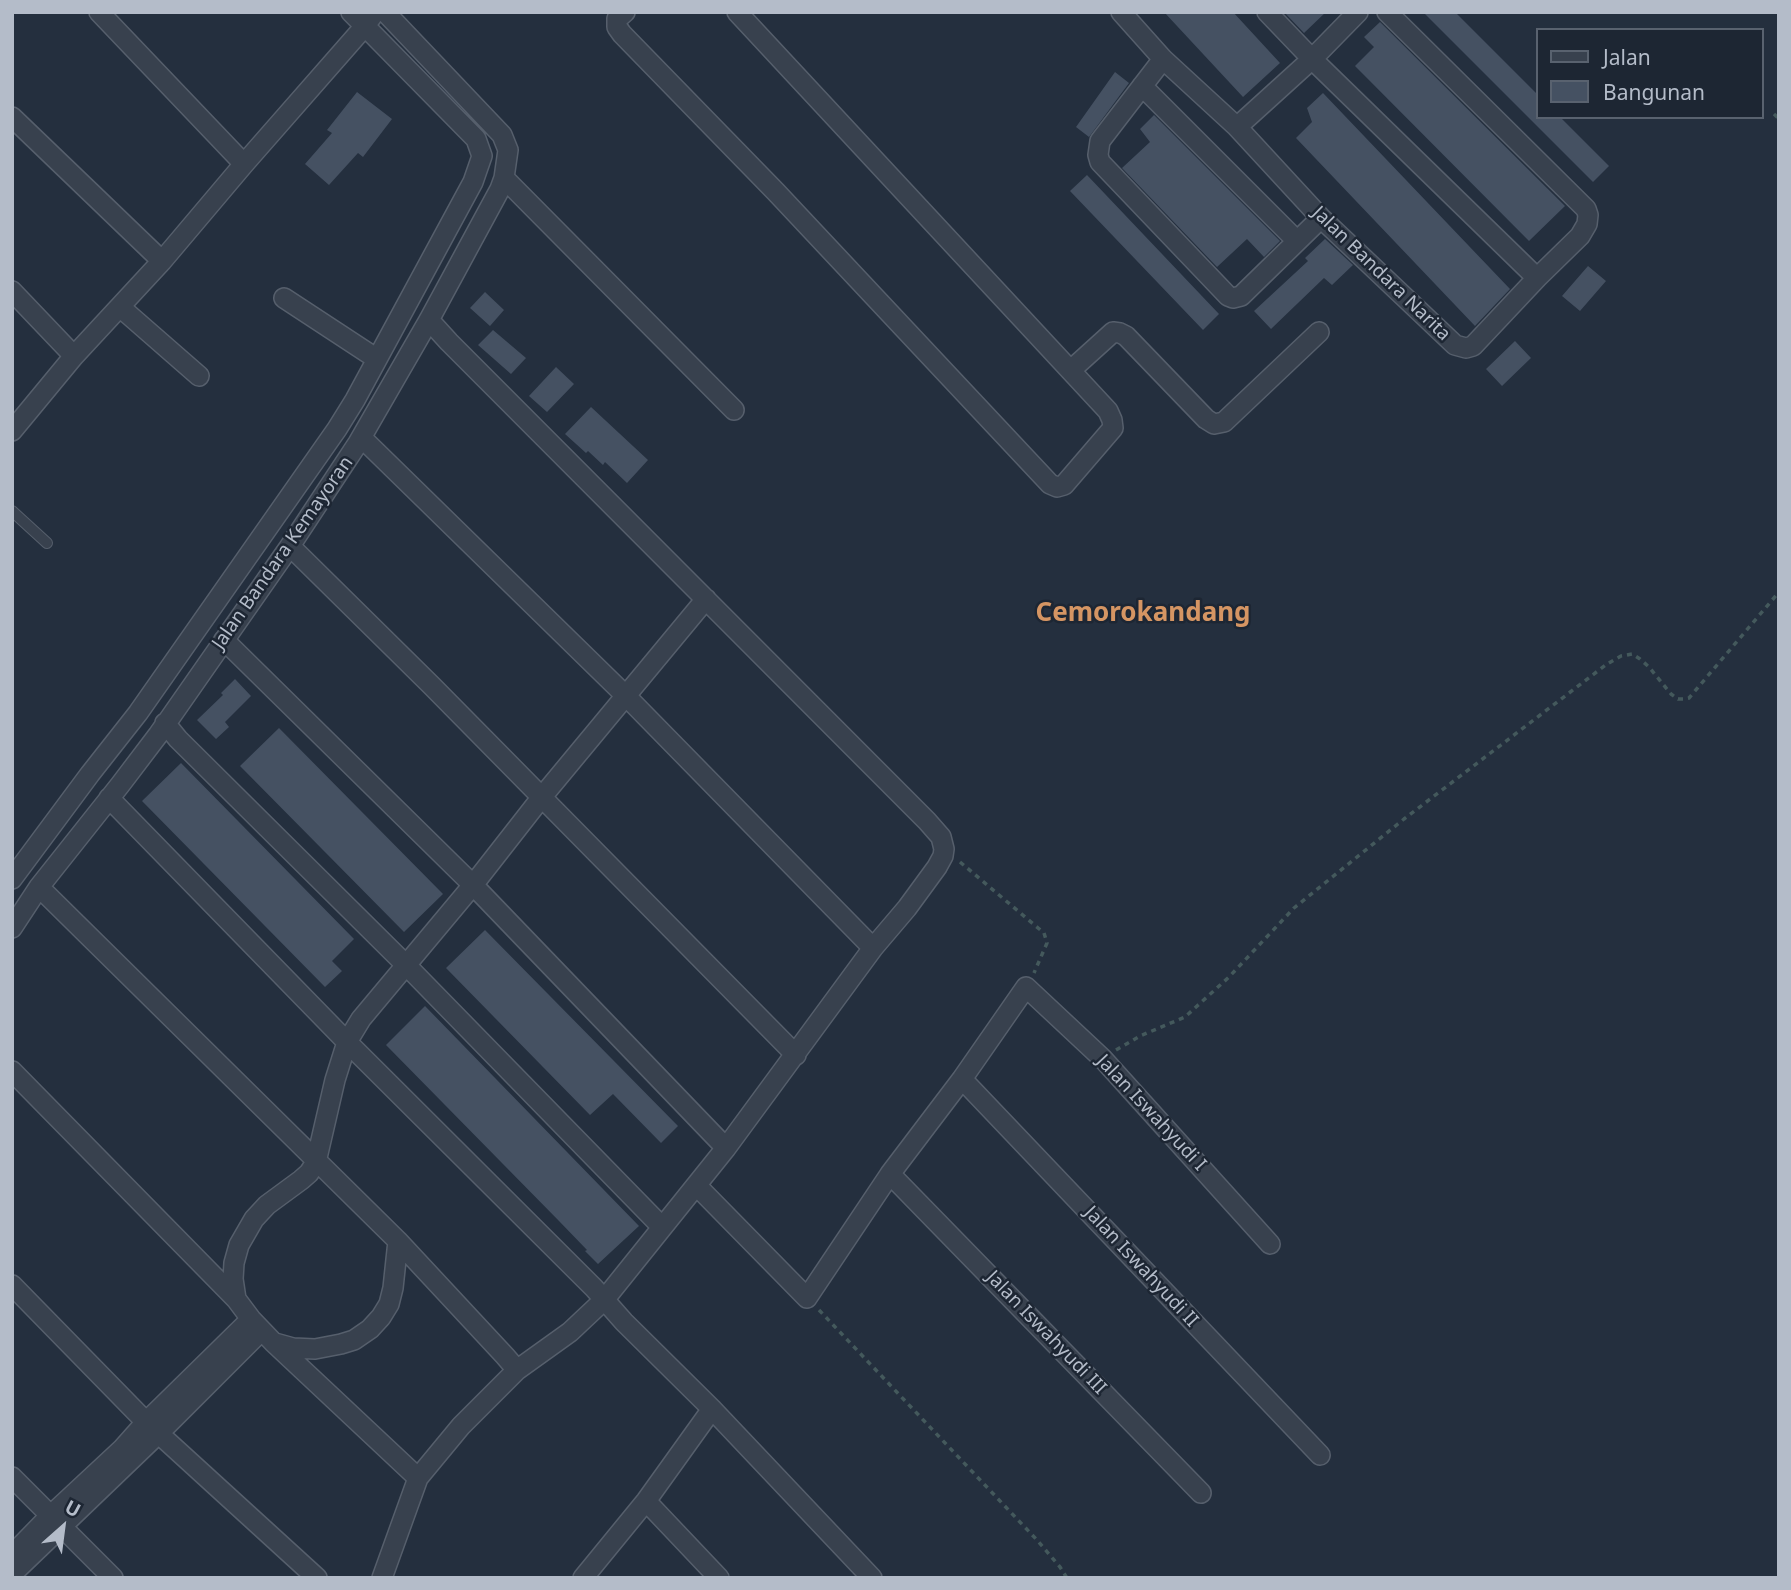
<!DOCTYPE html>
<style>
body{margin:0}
#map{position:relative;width:1791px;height:1590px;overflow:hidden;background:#242f3e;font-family:"Noto Sans",sans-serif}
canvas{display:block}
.frame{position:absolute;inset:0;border:14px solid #b4bcc9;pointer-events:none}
.legend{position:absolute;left:1536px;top:28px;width:228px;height:91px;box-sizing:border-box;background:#1d2633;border:2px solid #59626f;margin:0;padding:9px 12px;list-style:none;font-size:21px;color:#b4bcc9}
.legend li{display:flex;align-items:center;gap:14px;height:35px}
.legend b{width:35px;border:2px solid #59626f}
.north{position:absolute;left:28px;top:1492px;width:70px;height:70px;-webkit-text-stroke:5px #1d2633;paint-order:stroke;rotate:28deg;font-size:19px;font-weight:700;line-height:28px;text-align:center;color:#b4bcc9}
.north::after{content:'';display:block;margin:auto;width:24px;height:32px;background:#b4bcc9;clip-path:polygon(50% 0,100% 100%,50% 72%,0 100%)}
</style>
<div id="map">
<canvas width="1791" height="1590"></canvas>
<div class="frame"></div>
<ul class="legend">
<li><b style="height:9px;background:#38414e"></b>Jalan</li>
<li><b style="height:19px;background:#455162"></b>Bangunan</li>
</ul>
<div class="north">U</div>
</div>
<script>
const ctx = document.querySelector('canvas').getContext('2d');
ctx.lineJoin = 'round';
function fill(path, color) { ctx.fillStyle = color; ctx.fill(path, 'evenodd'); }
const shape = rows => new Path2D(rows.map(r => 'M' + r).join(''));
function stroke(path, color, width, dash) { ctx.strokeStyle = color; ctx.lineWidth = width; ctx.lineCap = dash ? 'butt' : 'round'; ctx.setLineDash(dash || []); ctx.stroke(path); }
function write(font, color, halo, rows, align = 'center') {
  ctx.font = font + ' "Noto Sans",sans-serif'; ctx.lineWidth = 5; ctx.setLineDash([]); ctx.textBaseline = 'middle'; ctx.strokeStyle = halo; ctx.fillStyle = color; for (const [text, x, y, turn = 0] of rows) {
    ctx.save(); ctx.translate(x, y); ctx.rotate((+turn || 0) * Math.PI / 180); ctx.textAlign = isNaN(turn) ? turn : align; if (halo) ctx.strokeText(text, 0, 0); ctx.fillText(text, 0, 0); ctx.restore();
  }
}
fill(shape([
 [1164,12,1233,12,1280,63,1243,97],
 [1284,12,1326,12,1304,33],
 [1423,12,1455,12,1537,94,1537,117,1560,117,1609,166,1593,182],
 [1380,22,1565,206,1529,241,1355,66,1374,47,1364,37],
 [1115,72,1129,83,1089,137,1076,127],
 [357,92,392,119,363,157,358,153,329,185,305,164,332,133,327,130],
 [1323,93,1510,289,1475,326,1296,138,1312,122,1307,108],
 [1154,115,1280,241,1264,257,1247,239,1217,267,1122,168,1150,142,1140,129],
 [1087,175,1219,314,1203,330,1070,191],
 [1325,239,1353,265,1332,285,1324,278,1271,329,1254,311,1308,261,1305,258],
 [1588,266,1606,281,1580,311,1562,296],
 [485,292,504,310,490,326,470,308],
 [493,330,526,358,511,374,478,345],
 [1515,341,1531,358,1502,386,1486,369],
 [556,367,574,384,547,412,529,396],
 [591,407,648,460,627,483,605,462,603,465,588,451,586,453,565,434],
 [235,679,251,696,225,722,229,727,216,739,197,720,223,695,221,693],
 [279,728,443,894,404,932,240,766],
 [181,763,354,939,332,961,342,971,325,987,142,801],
 [485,930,678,1126,661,1143,613,1094,590,1115,446,968],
 [425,1006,639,1226,598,1264,585,1251,587,1250,559,1221,386,1045]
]), '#455162');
const service = shape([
 [12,511,47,543]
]);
const minor = shape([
 [99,12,244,164],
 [351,12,476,139,482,156],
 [385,12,502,135,508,150],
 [625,12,617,19,617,27,622,34,776,192,1050,484,1057,487,1064,485,1113,428,1112,420,1108,411,737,12],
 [1121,12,1163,59,1237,127,1321,218,1455,345,1466,348,1473,346,1537,278,1580,236,1587,224,1588,215,1586,209,1387,12],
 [1267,12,1312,59,1537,278],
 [1163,59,1100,141,1098,155,1100,162,1228,296,1233,298,1241,296,1321,218],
 [1142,86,1297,241],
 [12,117,162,261],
 [1237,127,1312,59,1358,12],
 [504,178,734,410],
 [12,291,74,356],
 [284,298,377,359],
 [120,307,199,376],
 [429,320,449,342,927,821,941,837,944,849,943,856,937,867,907,908,873,948,726,1148,604,1300,570,1332,517,1370],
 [1071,370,1113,332,1120,333,1126,336,1206,419,1214,424,1224,422,1319,332],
 [12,431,74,356,162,261,244,164,365,26,375,12],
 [362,438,626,696,873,948],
 [290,546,432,686,796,1055],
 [224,640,473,885,726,1148],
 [165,723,178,739,407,966,662,1227],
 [109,798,347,1042,594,1288,624,1322,712,1409,872,1578],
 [12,879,90,774,138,713,337,429,355,400,473,182,482,156],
 [39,887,398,1241,505,1356,517,1370,461,1426,418,1478,382,1578],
 [12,928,39,887,120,785,158,735,290,546,358,443,429,320,500,189,504,178,508,150],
 [12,1071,236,1299,251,1319,273,1342,418,1478],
 [962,1079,1320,1455],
 [890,1174,1201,1493],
 [697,1186,807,1298,890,1174,962,1079,1026,987,1103,1059,1270,1244],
 [12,1285,146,1422,317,1578],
 [236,1299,233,1279,234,1263,239,1245,254,1219,267,1205,301,1180,309,1173,316,1162,335,1080,347,1042,361,1019,473,885,541,798,706,599],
 [275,1343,293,1348,315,1349,341,1344,354,1340,370,1329,381,1317,389,1304,393,1288,398,1241],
 [12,1477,113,1578],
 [646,1501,719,1578],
 [12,1555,50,1516,122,1449,146,1422,251,1319],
 [12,1574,159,1433,261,1331],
 [583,1578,646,1501,712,1409]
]);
stroke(service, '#565f6c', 12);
stroke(minor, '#565f6c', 22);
stroke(shape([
 [1774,114,1779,119],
 [960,862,1044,933,1047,943,1034,973],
 [1116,1050,1140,1036,1185,1017,1229,977,1294,908,1404,819,1607,664,1621,656,1632,654,1640,659,1649,667,1671,694,1678,699,1684,699,1689,698,1779,592],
 [819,1310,1037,1540,1060,1567,1067,1578]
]), '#44595c', 3.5, [5, 5]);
stroke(service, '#38414e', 10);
stroke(minor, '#38414e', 19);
write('19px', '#b4bcc9', '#1d2633', [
 ["Jalan Bandara Narita",1381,274,44],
 ["Jalan Bandara Kemayoran",283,553,-55],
 ["Jalan Iswahyudi I",1151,1113,47],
 ["Jalan Iswahyudi II",1141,1267,47],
 ["Jalan Iswahyudi III",1046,1333,46]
]);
write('bold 26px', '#d59563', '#1d2633', [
 ["Cemorokandang",1143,614]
]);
</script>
